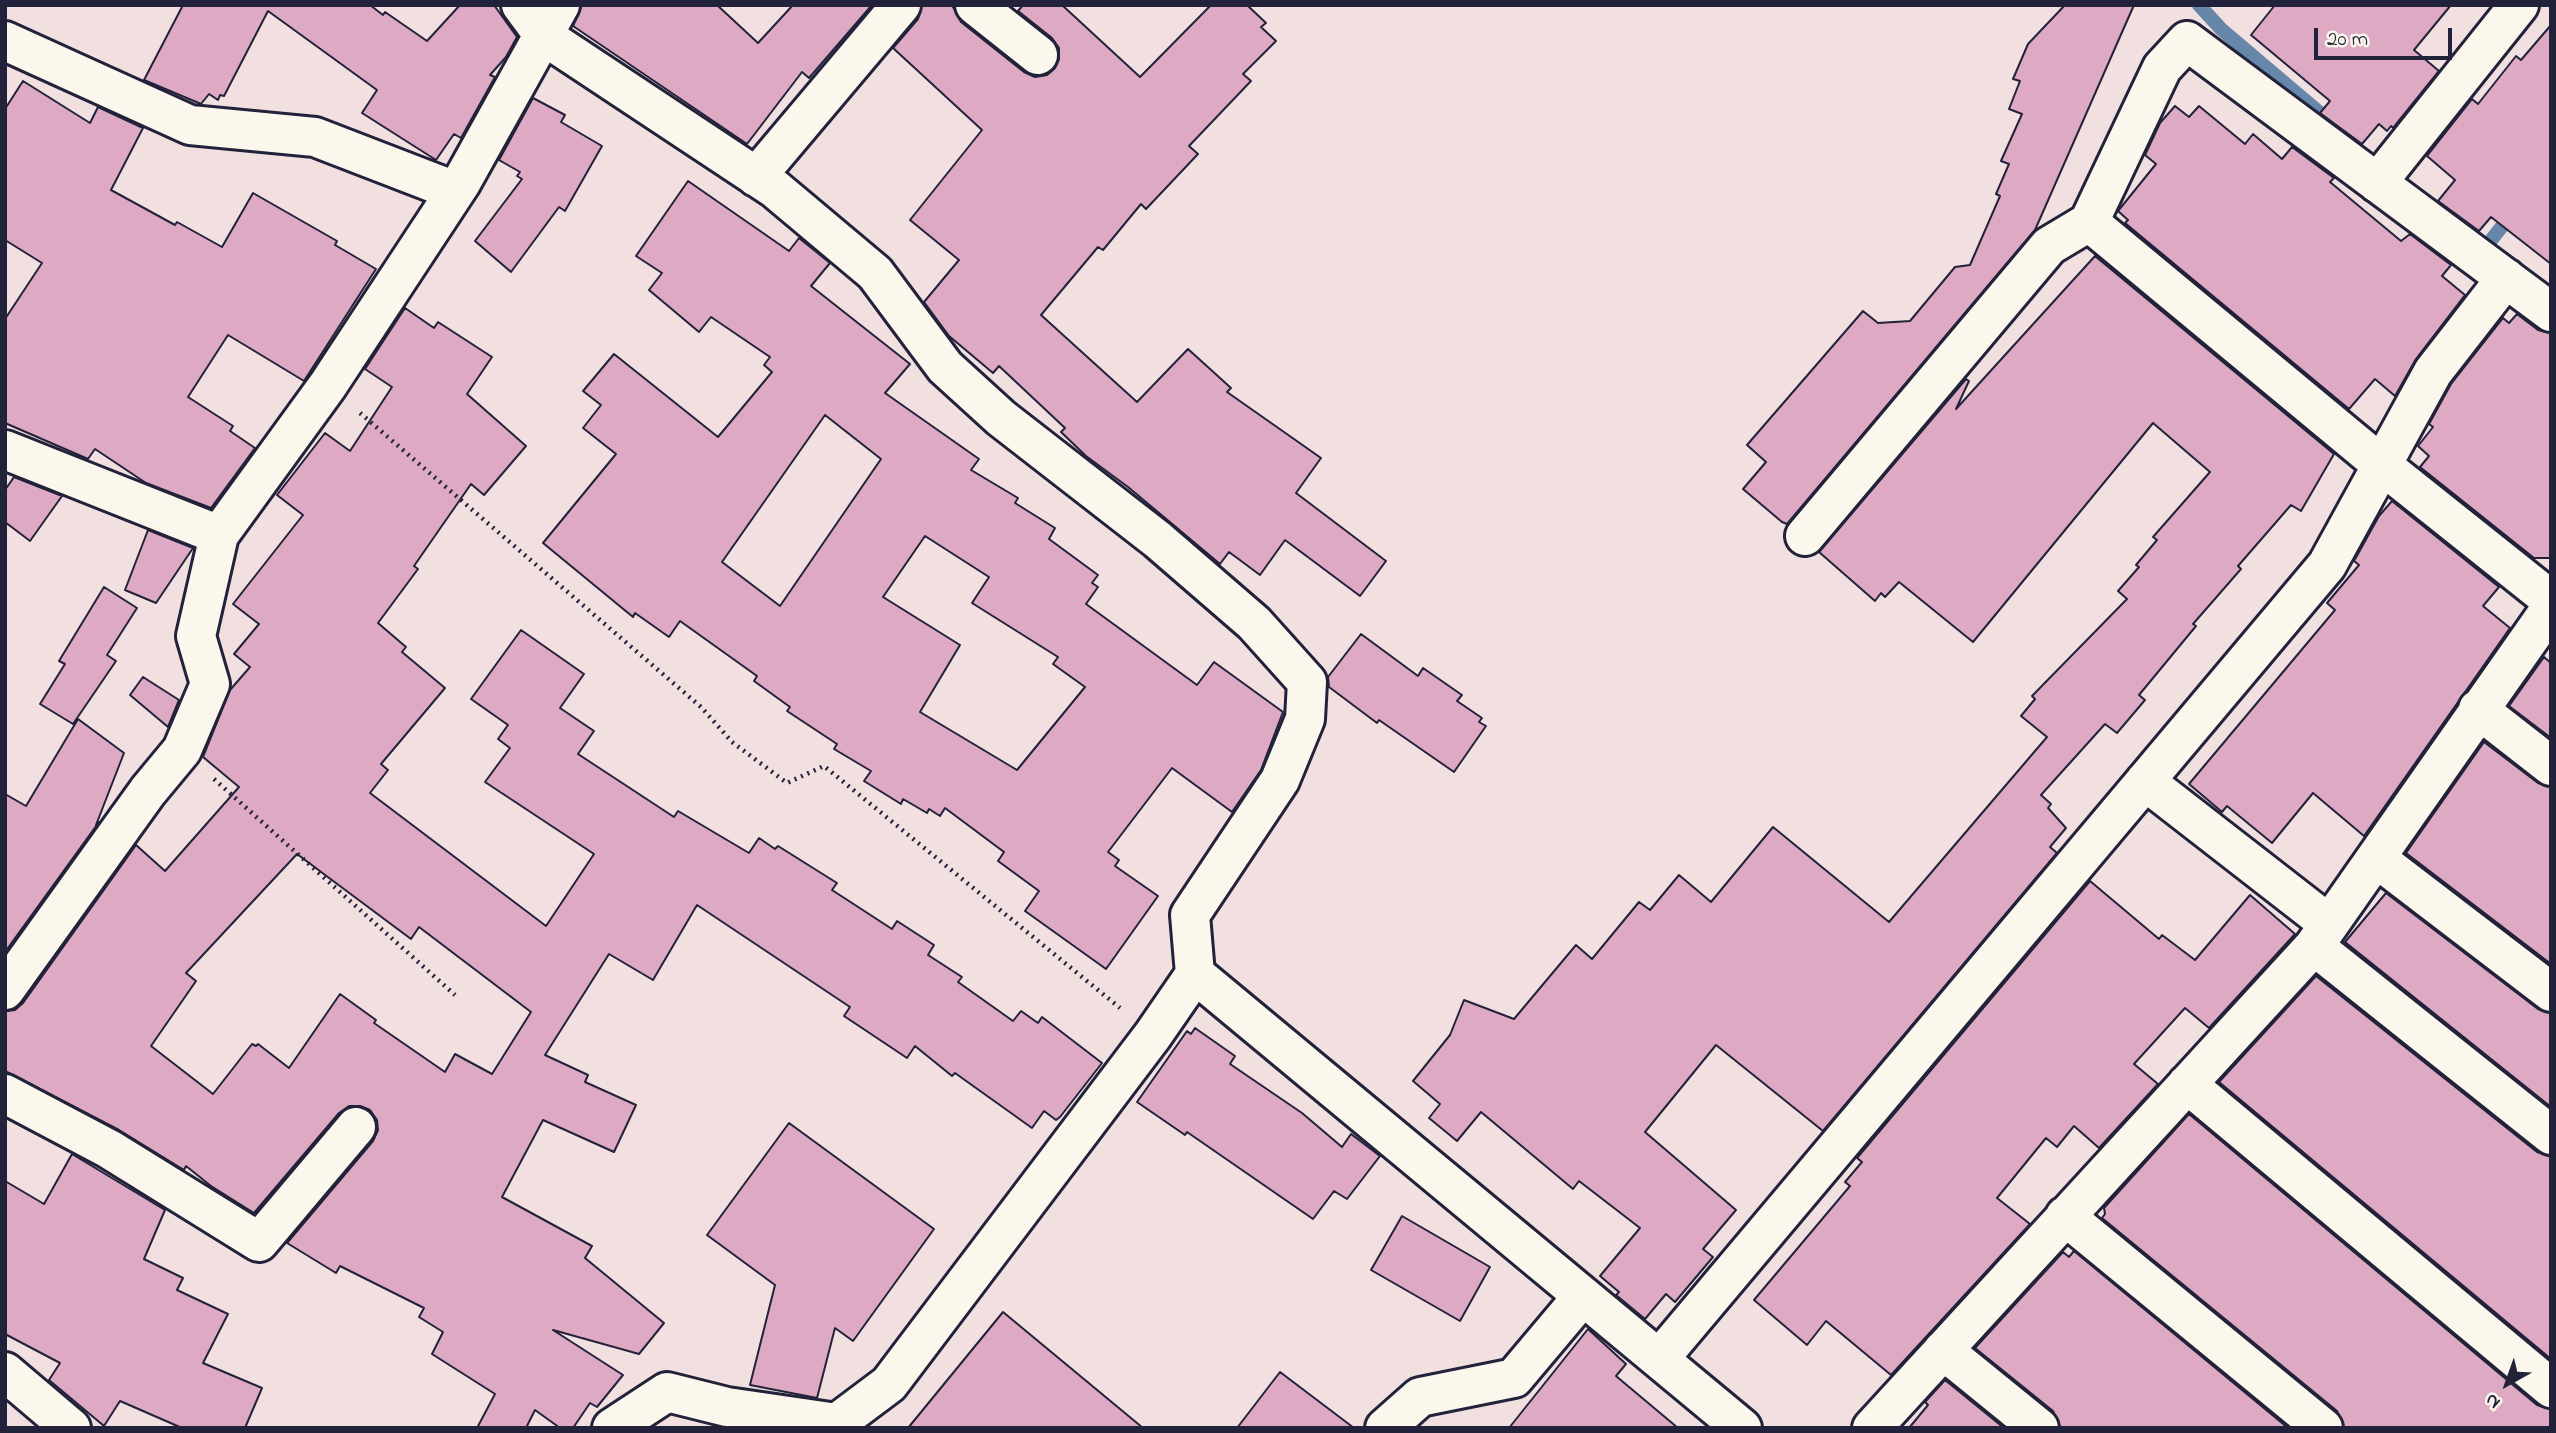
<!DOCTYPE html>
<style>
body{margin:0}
#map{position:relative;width:2556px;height:1433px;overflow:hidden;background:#f2e0e0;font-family:"Indie Flower",sans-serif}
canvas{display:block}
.frame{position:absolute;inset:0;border:7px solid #22223b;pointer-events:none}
.north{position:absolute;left:2472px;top:1349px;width:70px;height:70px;-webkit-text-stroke:5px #fbf7ec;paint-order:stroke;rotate:220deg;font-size:19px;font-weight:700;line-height:28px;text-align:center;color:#22223b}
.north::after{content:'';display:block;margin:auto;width:24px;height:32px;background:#22223b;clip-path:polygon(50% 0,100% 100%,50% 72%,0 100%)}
.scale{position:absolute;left:2314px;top:28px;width:138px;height:32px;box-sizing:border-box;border:4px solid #22223b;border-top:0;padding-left:9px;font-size:21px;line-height:24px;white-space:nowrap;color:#22223b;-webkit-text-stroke:5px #fbf7ec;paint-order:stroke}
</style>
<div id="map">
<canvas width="2556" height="1433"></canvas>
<div class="frame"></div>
<div class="north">N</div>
<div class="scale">20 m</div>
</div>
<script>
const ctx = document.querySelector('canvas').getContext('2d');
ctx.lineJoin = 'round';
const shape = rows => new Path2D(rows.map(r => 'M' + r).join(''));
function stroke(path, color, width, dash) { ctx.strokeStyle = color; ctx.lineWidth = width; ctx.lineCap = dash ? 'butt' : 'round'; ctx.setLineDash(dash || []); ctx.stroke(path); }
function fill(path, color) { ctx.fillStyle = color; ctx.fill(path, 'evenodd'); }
stroke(shape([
 [2199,5,2221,29,2353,141],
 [2492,239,2514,211]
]), '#6687a9', 14);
const building = shape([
 [183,5,370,5,383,15,385,12,427,41,460,5,494,5,517,37,506,57,490,75,495,77,461,138,454,134,436,160,362,113,377,90,268,11,224,96,220,95,218,100,209,94,201,104,144,80,183,5],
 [582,5,717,5,758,43,793,5,872,5,809,78,802,72,747,144,573,26,582,5],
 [922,5,952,5,961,22,1024,72,1035,77,1047,75,1055,68,1059,59,1059,48,1052,38,1018,11,1023,5,1062,5,1140,77,1211,5,1247,5,1266,23,1261,27,1276,41,1243,74,1251,81,1189,146,1198,154,1146,209,1141,204,1103,250,1098,247,1041,315,1137,402,1188,349,1231,388,1227,392,1321,458,1296,493,1386,561,1360,596,1285,540,1260,575,1229,552,1220,564,1128,487,1086,456,1061,432,1065,428,999,366,993,373,949,336,924,302,959,260,910,220,982,130,893,48,918,19,922,5],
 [2065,5,2134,5,2035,230,1787,524,1782,522,1743,489,1766,462,1747,445,1863,311,1878,323,1910,321,1955,267,1970,265,2000,196,1996,194,2009,164,2001,161,2022,114,2009,109,2020,81,2013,79,2028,44,2065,5],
 [2275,5,2451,5,2414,50,2439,71,2393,128,2391,126,2387,131,2379,124,2362,144,2320,113,2330,101,2251,35,2275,5],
 [2551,25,2551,264,2491,217,2479,231,2438,201,2455,180,2427,156,2472,99,2478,104,2516,56,2521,60,2551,25],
 [23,81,90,123,98,107,143,128,111,190,175,225,177,222,222,247,253,193,337,241,335,245,376,269,304,381,228,335,188,397,233,426,230,431,255,448,211,508,146,483,95,449,88,459,5,423,5,319,42,263,5,240,5,109,23,81],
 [533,98,565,115,561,122,602,146,565,211,559,207,511,272,475,241,522,179,517,176,520,172,499,160,533,98],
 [2175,106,2189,117,2199,106,2245,144,2253,134,2282,159,2292,147,2334,178,2330,182,2401,241,2410,234,2451,265,2442,276,2465,295,2416,359,2395,396,2375,379,2349,409,2125,223,2128,220,2118,211,2156,164,2145,155,2160,123,2175,106],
 [688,181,789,251,799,238,830,263,811,286,910,364,885,393,979,459,971,470,1018,498,1015,503,1055,528,1049,539,1098,575,1092,583,1098,587,1086,604,1197,685,1214,662,1283,712,1261,770,1232,812,1172,768,1108,852,1119,860,1115,866,1158,896,1106,969,1025,911,1039,891,998,861,1004,852,945,808,940,816,929,809,927,813,903,799,901,804,864,781,871,771,834,749,837,744,787,711,790,707,754,681,757,676,680,621,669,637,635,613,633,617,543,543,616,454,583,428,601,405,583,391,614,354,718,437,772,372,764,365,770,357,711,317,699,332,649,290,662,273,636,256,688,181],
 [825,415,881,459,780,606,722,562,825,415],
 [925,536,989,577,972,603,1058,657,1053,664,1085,687,1017,770,920,712,960,645,883,597,925,536],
 [2095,256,2334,454,2301,511,2291,505,2238,566,2241,569,2193,624,2196,626,2139,695,2145,700,2117,733,2105,724,2041,795,2051,804,2048,808,2066,828,2050,847,2057,853,1823,1131,1716,1045,1645,1132,1736,1210,1703,1249,1713,1257,1675,1302,1666,1294,1645,1319,1616,1295,1619,1292,1600,1276,1640,1228,1579,1181,1573,1189,1481,1112,1457,1141,1429,1118,1440,1104,1413,1081,1450,1035,1464,1000,1514,1019,1576,945,1592,959,1639,902,1650,910,1679,875,1711,902,1773,827,1889,922,2047,737,2021,716,2035,699,2032,696,2127,599,2118,591,2139,567,2136,565,2157,540,2153,537,2210,472,2153,423,1973,642,1899,582,1885,597,1881,593,1875,601,1819,552,1966,379,1969,381,1956,409,2095,256],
 [405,308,434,328,438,322,492,357,467,394,526,446,484,495,471,484,414,566,418,569,378,623,406,647,402,652,445,688,381,764,388,770,370,793,546,926,594,854,485,782,510,748,498,739,508,725,471,699,521,630,584,674,560,708,594,731,578,754,674,817,678,811,749,853,759,838,775,849,778,846,837,883,832,890,892,929,897,921,934,945,928,955,962,977,958,982,1013,1021,1021,1011,1038,1023,1042,1017,1102,1063,1060,1117,1056,1120,1044,1111,1032,1128,955,1073,952,1076,915,1046,907,1058,844,1016,850,1007,697,905,653,980,609,954,545,1055,588,1075,585,1082,636,1105,614,1152,543,1120,502,1197,592,1246,585,1258,664,1323,639,1354,553,1330,623,1375,597,1407,590,1403,573,1428,560,1428,535,1410,526,1428,477,1428,495,1394,432,1354,443,1332,419,1317,424,1308,340,1266,336,1273,287,1243,373,1141,378,1130,377,1120,370,1110,360,1106,349,1106,339,1113,254,1213,211,1186,186,1166,184,1170,119,1130,5,1071,5,1011,15,1010,23,1003,136,845,165,871,239,787,203,757,230,690,250,667,234,654,259,624,233,604,303,515,277,495,325,433,350,451,392,387,365,369,405,308],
 [297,854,411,939,419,927,531,1012,492,1074,455,1054,445,1072,374,1023,376,1020,340,994,289,1068,258,1044,256,1046,252,1044,213,1094,151,1046,196,981,186,973,297,854],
 [2517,314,2538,330,2551,333,2551,558,2534,558,2420,467,2429,456,2418,446,2433,427,2429,424,2451,384,2503,318,2509,323,2517,314],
 [14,477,62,496,30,541,5,522,5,490,14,477],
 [2392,501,2499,587,2483,606,2510,628,2364,836,2313,793,2272,843,2227,806,2222,812,2189,784,2335,610,2327,603,2359,565,2354,561,2379,516,2392,501],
 [148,530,193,548,156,603,125,590,148,530],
 [104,587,137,608,107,655,116,661,73,724,40,704,65,664,59,661,104,587],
 [1361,634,1418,676,1423,668,1462,695,1457,701,1482,718,1479,722,1486,726,1454,772,1379,720,1377,723,1329,687,1328,677,1361,634],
 [2544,657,2551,663,2551,738,2509,706,2544,657],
 [143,677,179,700,168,727,130,695,143,677],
 [78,719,124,753,96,825,99,822,5,952,5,794,26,806,78,719],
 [2484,742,2538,783,2551,787,2551,964,2406,853,2484,742],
 [2090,881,2159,939,2162,935,2195,960,2250,895,2295,934,2209,1028,2185,1008,2134,1064,2158,1084,2099,1148,2074,1126,2057,1147,2046,1138,1997,1198,2030,1224,1891,1375,1826,1321,1807,1345,1754,1300,1850,1186,1845,1182,1862,1162,1857,1158,2090,881],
 [2386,893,2538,1009,2551,1013,2551,1107,2345,942,2386,893],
 [2316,976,2537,1152,2551,1156,2551,1359,2219,1082,2316,976],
 [1195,1028,1235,1056,1230,1064,1302,1113,1342,1147,1351,1134,1380,1156,1347,1199,1334,1191,1313,1219,1187,1132,1185,1135,1137,1102,1187,1031,1191,1034,1195,1028],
 [2189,1114,2537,1405,2551,1409,2551,1428,2344,1428,2337,1411,2102,1218,2105,1214,2104,1208,2189,1114],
 [789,1123,934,1229,853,1341,835,1328,817,1398,750,1385,775,1285,707,1235,789,1123],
 [72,1154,165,1210,144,1259,183,1278,177,1290,228,1314,203,1363,262,1388,245,1428,182,1428,120,1401,104,1426,49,1380,60,1363,5,1334,5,1181,44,1204,72,1154],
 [1402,1216,1490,1267,1460,1321,1371,1270,1402,1216],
 [2074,1251,2288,1428,2060,1428,2053,1411,1975,1348,2063,1252,2069,1257,2074,1251],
 [1003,1312,1143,1428,908,1428,1003,1312],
 [1588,1329,1626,1364,1616,1376,1678,1428,1509,1428,1588,1329],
 [1280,1372,1354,1428,1237,1428,1280,1372],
 [1945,1380,2004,1428,1909,1428,1928,1405,1925,1402,1945,1380]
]);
fill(building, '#dda9c3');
stroke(building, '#22223b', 2);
const minor = shape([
 [521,5,544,36,775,189,875,273,945,367,1001,418,1158,540,1254,623,1307,682,1305,719,1280,780,1190,915,1195,974,1153,1035,889,1384,837,1423,727,1407,667,1392,612,1428],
 [975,5,1038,55],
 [5,41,190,125,315,137,455,191],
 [756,177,901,5],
 [2377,183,2519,5],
 [2089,222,2383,466,2551,600],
 [5,450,219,535],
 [1805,536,2049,246,2089,222,2162,68,2187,41,2551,312],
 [2478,709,2551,766],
 [2145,781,2329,924],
 [2376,858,2551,992],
 [2314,946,2551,1135],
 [1195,974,1742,1428],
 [5,990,148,791,182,750,210,684,196,636,219,535,328,385,461,183,560,5],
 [2187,1084,2551,1388],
 [5,1094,109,1149,259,1242,356,1127],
 [2065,1216,2323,1428],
 [1943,1350,2039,1428],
 [1659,1359,2327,565,2433,372,2506,278],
 [5,1372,71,1428],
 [1385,1428,1420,1397,1514,1378,1583,1296],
 [1872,1428,2314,946,2551,608]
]);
stroke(minor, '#22223b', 44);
stroke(shape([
 [360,413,701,707,732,742,787,783,824,766,1120,1008],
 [214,779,455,995]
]), '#22223b', 4.5, [2, 5]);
stroke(minor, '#fbf7ec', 38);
</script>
